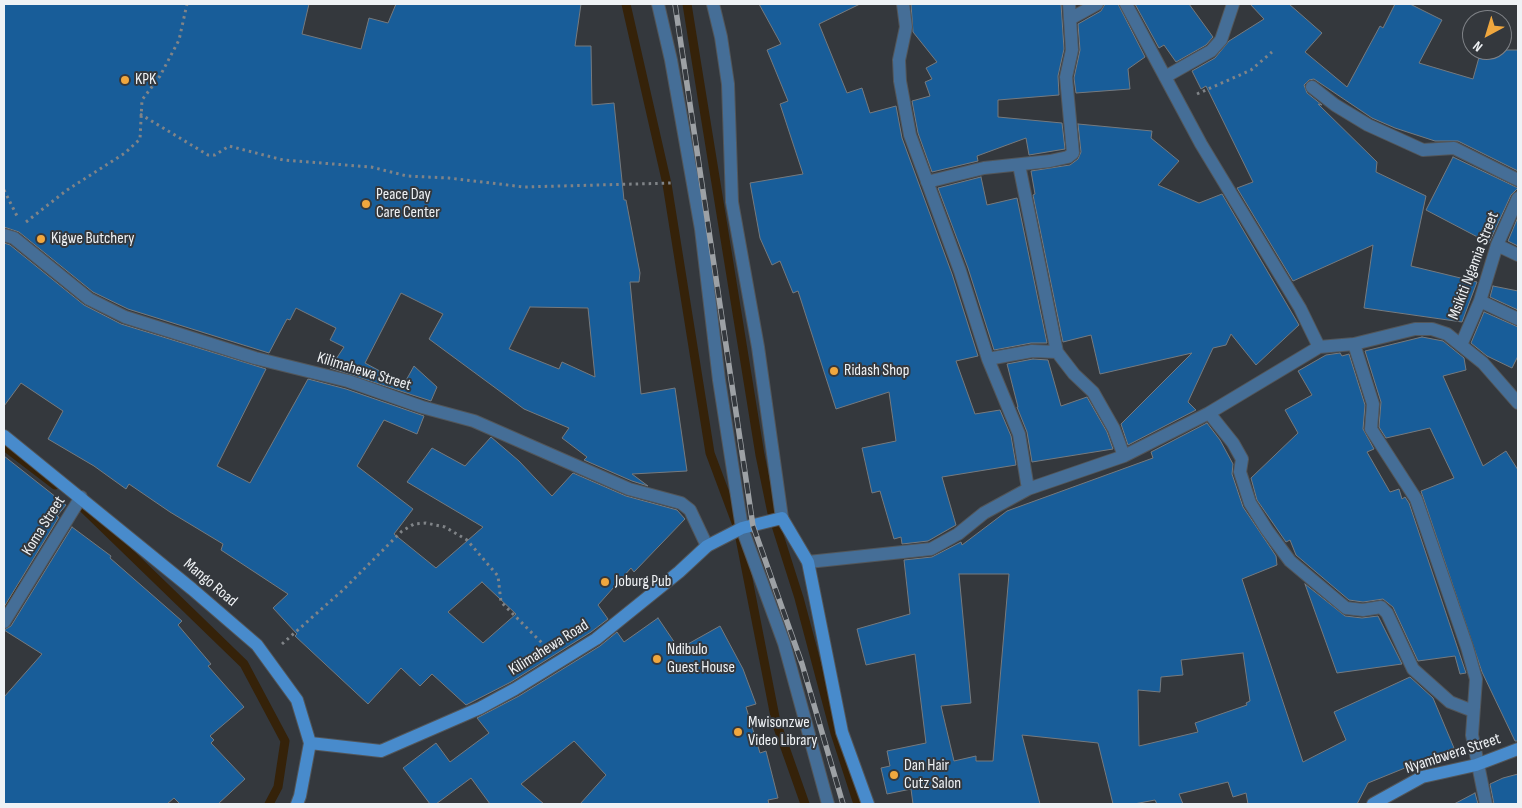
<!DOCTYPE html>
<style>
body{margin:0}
#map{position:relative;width:1522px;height:808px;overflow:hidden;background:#34383d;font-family:"Sofia Sans Condensed",sans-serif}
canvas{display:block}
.frame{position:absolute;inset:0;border:5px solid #eff2f5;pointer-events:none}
.north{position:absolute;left:1462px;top:10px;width:50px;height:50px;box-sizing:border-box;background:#34383d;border:1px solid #7f8287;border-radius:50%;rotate:219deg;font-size:14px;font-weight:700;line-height:20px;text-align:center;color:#eff2f5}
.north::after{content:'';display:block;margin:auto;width:18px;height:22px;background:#f0a73e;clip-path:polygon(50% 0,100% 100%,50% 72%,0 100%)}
</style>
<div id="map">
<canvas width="1522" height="808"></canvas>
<div class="frame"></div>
<div class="north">N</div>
</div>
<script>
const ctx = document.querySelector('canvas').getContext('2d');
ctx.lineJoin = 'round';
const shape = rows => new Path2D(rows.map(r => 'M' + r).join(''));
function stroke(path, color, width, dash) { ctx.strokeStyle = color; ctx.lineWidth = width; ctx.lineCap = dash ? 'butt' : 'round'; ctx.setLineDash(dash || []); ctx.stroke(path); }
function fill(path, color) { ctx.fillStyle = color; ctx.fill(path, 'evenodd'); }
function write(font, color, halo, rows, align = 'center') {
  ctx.font = font + ' "Sofia Sans Condensed",sans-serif'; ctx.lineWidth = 4; ctx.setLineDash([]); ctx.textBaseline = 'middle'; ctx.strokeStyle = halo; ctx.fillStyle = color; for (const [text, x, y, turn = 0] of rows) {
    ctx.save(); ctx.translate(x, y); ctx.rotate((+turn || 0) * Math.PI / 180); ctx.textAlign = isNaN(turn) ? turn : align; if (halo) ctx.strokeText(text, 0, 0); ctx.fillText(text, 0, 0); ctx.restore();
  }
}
stroke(shape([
 [626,4,667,184,710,453,738,528,776,722,805,804],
 [687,4,760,455,772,513,799,598,835,733,858,804],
 [4,446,55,485],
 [77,502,244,664,285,741,278,787,269,804],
 [4,609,19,587]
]), '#352209', 9);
const building = shape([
 [4,4,309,4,302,34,361,49,369,18,388,23,396,4,581,4,575,46,591,46,592,105,614,103,624,200,626,200,640,273,639,282,630,282,641,394,675,388,687,471,632,474,648,486,632,481,584,460,587,457,562,438,569,428,524,409,429,339,443,314,401,293,365,363,404,384,414,366,437,387,431,401,330,368,344,347,330,340,336,328,296,308,290,320,287,319,269,353,128,309,93,292,19,232,4,227,4,4],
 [530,307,588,308,595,377,562,362,559,369,509,349,530,307],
 [759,4,860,4,819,24,847,93,862,88,870,113,896,106,902,138,952,274,978,356,956,361,975,414,1000,410,1011,436,1016,465,942,477,956,525,928,541,902,544,901,537,894,539,880,491,872,493,862,448,896,441,889,392,836,409,798,291,793,293,780,261,772,265,760,238,750,183,803,174,780,104,788,101,767,50,781,44,759,4],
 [911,4,1061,4,1064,49,1058,76,1059,95,998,100,998,117,1062,123,1065,149,1029,155,1026,138,977,156,978,161,932,172,918,133,912,101,930,96,925,82,932,79,926,68,937,62,913,32,911,4],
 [1105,4,1118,4,1145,57,1128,69,1130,89,1076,93,1074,78,1080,50,1078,24,1101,11,1105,4],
 [1135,4,1189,4,1213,37,1206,45,1176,62,1164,45,1159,48,1135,4],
 [1250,4,1289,4,1322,33,1305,52,1347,87,1380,26,1383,28,1395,4,1410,4,1442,20,1419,63,1473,79,1481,50,1518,50,1518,171,1458,141,1435,141,1395,128,1372,118,1314,79,1309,80,1304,85,1307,93,1322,105,1318,104,1377,162,1376,172,1426,196,1411,266,1477,282,1462,322,1364,308,1373,245,1293,281,1237,188,1253,182,1206,86,1201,89,1192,71,1215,58,1229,41,1264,19,1250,4],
 [1078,124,1152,131,1151,138,1179,161,1158,185,1199,203,1222,194,1299,325,1256,365,1231,334,1226,345,1213,348,1188,402,1196,410,1128,445,1121,424,1192,353,1100,374,1091,335,1063,342,1033,195,1035,194,1031,171,1070,165,1078,159,1081,152,1078,124],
 [1453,157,1518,188,1511,195,1489,243,1426,210,1453,157],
 [981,177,987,205,1017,198,1047,343,1031,343,994,350,968,268,938,188,981,177],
 [1518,217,1518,246,1508,241,1518,217],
 [4,243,10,245,84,305,121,324,266,369,217,466,250,483,308,379,346,389,424,416,417,434,384,420,357,466,413,509,394,534,436,568,483,527,407,482,432,448,465,466,491,437,519,461,552,496,573,473,626,496,677,510,685,519,634,572,631,568,598,605,608,619,591,632,511,682,466,705,432,674,420,686,401,668,368,704,295,636,297,634,273,608,288,594,221,550,223,544,170,512,129,484,126,489,94,466,48,439,63,411,21,383,4,406,4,243],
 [482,582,516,614,483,643,448,612,482,582],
 [1493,286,1518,291,1518,310,1490,297,1493,286],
 [1484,312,1518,327,1518,356,1512,368,1487,356,1471,343,1484,312],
 [1422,337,1443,341,1464,358,1466,370,1443,376,1483,466,1506,451,1518,470,1518,741,1515,741,1482,672,1421,491,1454,478,1430,428,1386,438,1379,427,1381,402,1365,351,1422,337],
 [1340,353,1342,356,1349,354,1365,405,1363,429,1374,449,1367,452,1390,492,1399,489,1402,499,1405,497,1409,503,1466,673,1460,674,1455,656,1418,661,1393,607,1383,599,1363,602,1349,600,1296,555,1290,540,1286,542,1257,500,1251,478,1298,433,1285,410,1312,395,1298,371,1326,355,1340,353],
 [1033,359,1048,360,1061,406,1087,397,1107,432,1113,449,1032,462,1027,432,1017,407,1018,407,1007,364,1033,359],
 [1207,423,1220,440,1233,464,1232,474,1243,507,1276,556,1277,565,1242,579,1303,762,1346,740,1334,712,1410,677,1433,698,1454,748,1368,783,1357,804,1248,804,1246,793,1233,797,1228,782,1179,794,1183,804,1157,804,1155,800,1134,804,1113,804,1098,743,1022,735,1040,804,913,804,911,789,887,794,881,768,890,766,887,751,926,743,915,654,866,665,857,629,910,614,904,560,932,557,961,542,962,545,1007,511,1153,458,1151,452,1207,423],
 [959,574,1009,574,993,761,976,761,976,756,954,761,941,706,971,703,959,574],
 [1243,653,1250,701,1246,703,1247,705,1195,723,1198,732,1139,746,1138,690,1160,692,1161,677,1183,675,1181,660,1243,653],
 [4,456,66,505,57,516,59,517,4,607,4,456],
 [72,527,111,556,110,558,182,621,178,625,211,664,208,666,244,707,210,736,214,740,211,743,245,779,218,804,180,804,174,798,167,804,4,804,4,697,42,654,4,630,11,626,72,527],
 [1305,584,1345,616,1362,618,1378,616,1402,664,1337,673,1305,584],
 [658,618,679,649,720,626,743,669,756,704,746,707,760,753,766,751,778,798,768,800,769,804,580,804,606,775,574,741,521,784,544,804,490,804,471,778,436,804,430,804,403,768,436,743,450,762,489,733,477,718,519,696,600,646,617,632,624,642,658,618],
 [1518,774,1518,804,1494,804,1490,784,1503,778,1518,774],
 [1475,793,1478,804,1454,804,1475,793]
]);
fill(building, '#185d99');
stroke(building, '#757a7f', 1);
const street = shape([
 [658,4,671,60,701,229,719,380,742,528,784,643,828,804],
 [713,4,721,37,728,84,732,202,758,347,782,518],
 [903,4,906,27,899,60,900,81,910,135,960,271,988,359,1019,434,1028,489],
 [1069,4,1070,19,1097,4],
 [1126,4,1201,144,1300,308,1319,347],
 [1165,77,1211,51,1221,40,1233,4],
 [1312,87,1335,105,1368,125,1423,150,1454,148,1518,180],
 [1019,165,1057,352,1074,374,1093,392,1114,429,1124,456],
 [927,182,984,168,1050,161,1068,157,1073,153,1066,77,1072,50,1070,19],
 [4,235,14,238,89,299,125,317,255,358,348,381,422,407,474,421,629,489,681,503,690,510,707,546],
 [1497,245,1518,255],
 [1480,301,1518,319],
 [1354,344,1373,404,1371,429,1416,499,1467,647,1476,679,1472,735,1486,804],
 [1461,345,1480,301,1497,245,1518,198],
 [988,359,1032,351,1057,352],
 [1209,413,1233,443,1242,459,1240,472,1250,503,1267,530,1290,561,1346,608,1363,610,1381,607,1387,613,1413,669,1450,702,1473,711],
 [808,562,931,549,958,534,984,513,1028,489,1124,456,1209,413,1319,347,1354,344,1415,329,1432,329,1447,334,1483,363,1518,403],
 [4,622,81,497]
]);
const secondary = shape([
 [4,436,192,589,257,645,297,700,310,743,300,796,297,804],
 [310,743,381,751,480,708,515,689,596,639,679,572,707,546,742,528,782,518,808,562,842,732,868,804],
 [1373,804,1422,777,1476,765,1518,749]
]);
stroke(street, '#52565a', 14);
stroke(secondary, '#52565a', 14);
stroke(shape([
 [1197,94,1251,70,1272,52],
 [140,114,208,155,215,155,229,146,283,160,371,167,407,176,449,178,524,187,672,183],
 [4,190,17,216],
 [26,222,67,190,125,153,140,139,142,100,160,76,179,40,187,4],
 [282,644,343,590,402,531,414,524,426,523,445,527,467,540,498,576,501,602,546,647]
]), '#808488', 3, [2.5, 4]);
stroke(street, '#456e97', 12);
stroke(secondary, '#488bcc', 12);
const rail = shape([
 [675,4,753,526,802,664,843,804]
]);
stroke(rail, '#9da1a5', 5.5);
stroke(rail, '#34383d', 4, [11]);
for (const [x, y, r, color] of [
 [125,80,5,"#f0a73e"],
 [366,204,5,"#f0a73e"],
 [41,239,5,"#f0a73e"],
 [834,371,5,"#f0a73e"],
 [605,582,5,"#f0a73e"],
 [657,659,5,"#f0a73e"],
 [738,732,5,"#f0a73e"],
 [894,775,5,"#f0a73e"]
]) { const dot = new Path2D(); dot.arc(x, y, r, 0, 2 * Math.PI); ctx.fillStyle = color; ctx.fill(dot); stroke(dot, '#34383d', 2); }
write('16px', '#eff2f5', '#34383d', [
 ["KPK",135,80],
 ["Peace Day",376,195],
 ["Care Center",376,213],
 ["Kigwe Butchery",51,239],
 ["Ridash Shop",844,371],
 ["Joburg Pub",615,582],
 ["Ndibulo",667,650],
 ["Guest House",667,668],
 ["Mwisonzwe",748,723],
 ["Video Library",748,741],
 ["Dan Hair",904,766],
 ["Cutz Salon",904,784]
], 'left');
write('16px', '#eff2f5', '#34383d', [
 ["Msikiti Ngamia Street",1474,266,-69],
 ["Kilimahewa Street",364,372,17],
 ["Koma Street",44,526,-58],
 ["Mango Road",210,583,40],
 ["Kilimahewa Road",549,648,-32],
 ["Nyambwera Street",1453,754,-18]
]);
</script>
